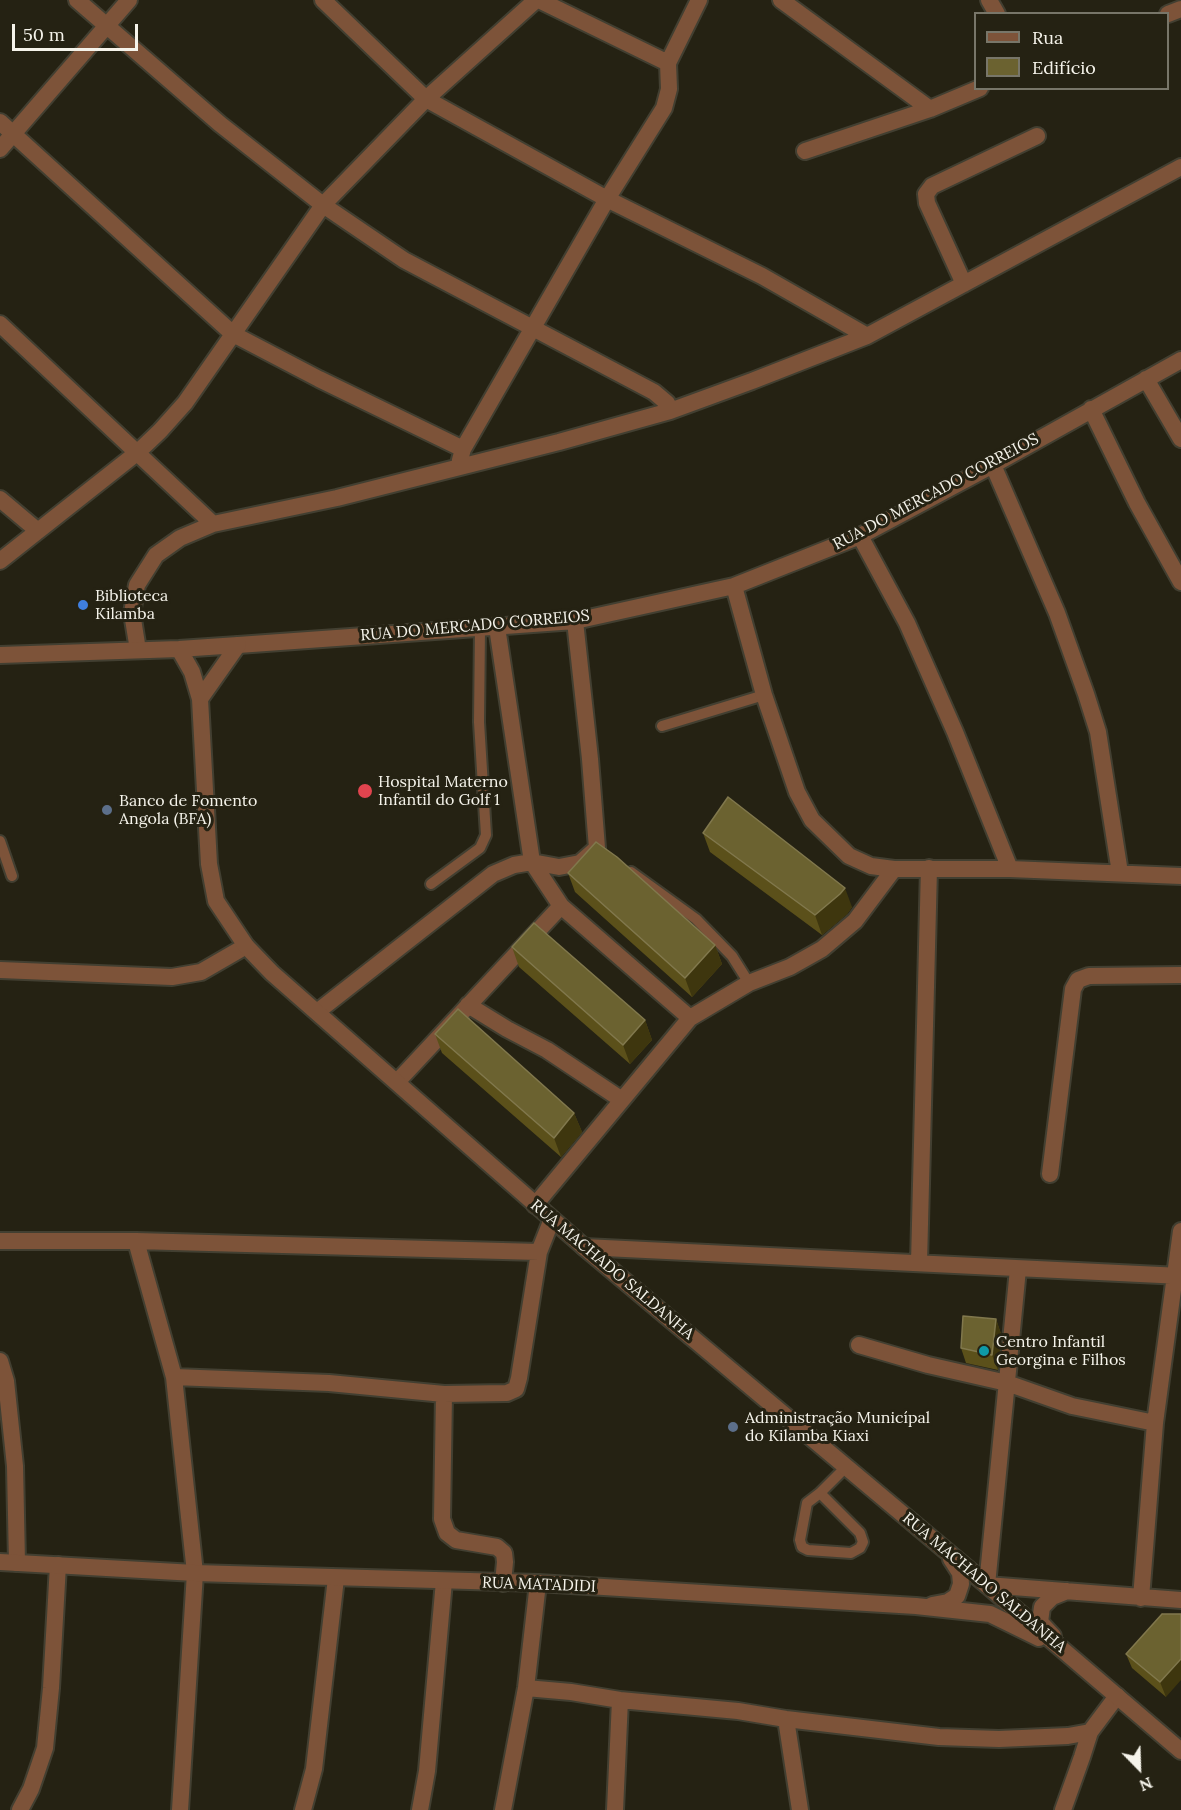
<!DOCTYPE html>
<meta charset="utf-8">
<style>
body{margin:0}
#map{position:relative;width:1181px;height:1810px;overflow:hidden;background:#252213;font-family:Lora,serif}
canvas{display:block}
.legend{position:absolute;left:974px;top:12px;width:195px;height:78px;box-sizing:border-box;background:#252213;border:2px solid #787669;margin:0;padding:8px 10px;list-style:none;font-size:18px;color:#f5f3ea}
.legend li{display:flex;align-items:center;gap:12px;height:30px}
.legend b{width:30px;border:2px solid #787669}
.north{position:absolute;left:1109px;top:1738px;width:60px;height:60px;-webkit-text-stroke:4px #252213;paint-order:stroke;rotate:157deg;font-size:16px;font-weight:700;line-height:24px;text-align:center;color:#f5f3ea}
.north::after{content:'';display:block;margin:auto;width:21px;height:27px;background:#f5f3ea;clip-path:polygon(50% 0,100% 100%,50% 72%,0 100%)}
.scale{position:absolute;left:12px;top:24px;width:126px;height:27px;box-sizing:border-box;border:3px solid #f5f3ea;border-top:0;padding-left:8px;font-size:18px;line-height:21px;white-space:nowrap;color:#f5f3ea;-webkit-text-stroke:4px #252213;paint-order:stroke}
</style>
<div id="map">
<canvas width="1181" height="1810"></canvas>
<ul class="legend">
<li><b style="height:8px;background:#7d5339"></b>Rua</li>
<li><b style="height:16px;background:#6b6230"></b>Edifício</li>
</ul>
<div class="north">N</div>
<div class="scale">50 m</div>
</div>
<script>
const ctx = document.querySelector('canvas').getContext('2d');
ctx.lineJoin = 'round';
const shape = rows => new Path2D(rows.map(r => 'M' + r).join(''));
function stroke(path, color, width, dash) { ctx.strokeStyle = color; ctx.lineWidth = width; ctx.lineCap = dash ? 'butt' : 'round'; ctx.setLineDash(dash || []); ctx.stroke(path); }
function fill(path, color) { ctx.fillStyle = color; ctx.fill(path, 'evenodd'); }
function write(font, color, halo, rows, align = 'center') {
  ctx.font = font + ' Lora,serif'; ctx.lineWidth = 6; ctx.setLineDash([]); ctx.textBaseline = 'middle'; ctx.strokeStyle = halo; ctx.fillStyle = color; for (const [text, x, y, turn = 0] of rows) {
    ctx.save(); ctx.translate(x, y); ctx.rotate((+turn || 0) * Math.PI / 180); ctx.textAlign = isNaN(turn) ? turn : align; if (halo) ctx.strokeText(text, 0, 0); ctx.fillText(text, 0, 0); ctx.restore();
  }
}
const service = shape([
 [662,726,764,695],
 [0,841,12,876],
 [631,872,696,919,732,956,749,983],
 [431,884,480,848,486,835,479,722,480,628],
 [820,1493,860,1533,863,1542,860,1548,851,1553,808,1550,802,1547,800,1540,807,1503,820,1493,846,1467]
]);
const minor = shape([
 [77,0,220,124,323,205,404,260,654,392,667,403,670,411],
 [323,0,426,99,607,199,762,276,867,336],
 [539,0,668,63],
 [781,0,930,109],
 [989,0,997,14],
 [1168,14,1181,9],
 [0,122,233,334,319,379,463,449],
 [0,149,129,0],
 [805,151,930,109,980,88],
 [964,284,927,203,926,194,932,186,1037,136],
 [0,324,213,524],
 [1146,379,1181,439],
 [1091,409,1137,503,1181,582],
 [460,460,463,449,607,199,664,108,669,89,668,63,699,0],
 [993,465,1057,613,1086,694,1098,732,1120,873],
 [0,499,38,531],
 [860,536,907,623,955,732,1010,869],
 [0,561,138,452,160,431,185,403,323,205,426,99,536,0],
 [734,586,764,695,797,792,812,820,849,856,871,866,894,869,1010,869,1181,876],
 [497,627,532,862,561,906,690,1018],
 [238,645,575,621,734,586,860,536,993,465,1181,360],
 [138,650,132,613,137,585,156,555,180,538,213,524,337,498,559,442,670,411,752,381,867,336,1181,167],
 [0,970,172,977,201,972,246,946],
 [468,1005,507,1029,547,1050,622,1100],
 [317,1012,493,874,514,865,532,862,559,867,580,863,597,848,590,759,575,621],
 [397,1082,561,906],
 [1050,1174,1073,989,1078,980,1089,976,1181,975],
 [535,1205,690,1018,749,983,790,967,822,949,855,921,894,869],
 [0,1241,136,1241,539,1252],
 [136,1241,174,1377,195,1573,180,1810],
 [584,1247,1181,1276],
 [919,1263,929,868],
 [1018,1269,987,1585,1181,1600],
 [859,1345,928,1365,1007,1383,1072,1406,1155,1423],
 [0,1361,6,1381,15,1466,17,1563],
 [174,1377,329,1383,444,1394,507,1393,516,1389,519,1378,539,1252,552,1219],
 [444,1394,442,1519,447,1533,456,1540,497,1547,504,1553,505,1562,503,1583],
 [1141,1598,1155,1423,1181,1231],
 [1053,1636,1040,1622,1042,1607,1052,1597,1067,1591],
 [526,1688,571,1692,620,1700,738,1711,786,1719,939,1737,999,1739,1068,1736,1090,1732],
 [786,1719,800,1810],
 [20,1810,31,1789,45,1748,51,1688,58,1565],
 [303,1810,314,1769,336,1578],
 [420,1810,427,1771,444,1581],
 [503,1810,526,1688,538,1583],
 [615,1810,620,1700],
 [1063,1810,1082,1757,1090,1732,1117,1696]
]);
const tertiary = shape([
 [179,649,192,672,200,699,209,864,216,901,246,946,272,973,584,1247,987,1585,1181,1751],
 [0,655,179,649,238,645],
 [200,699,238,645],
 [0,1562,195,1573,538,1583,916,1606,990,1614,1039,1638],
 [932,1605,948,1602,957,1596,961,1584,960,1573,951,1559]
]);
stroke(service, '#423f31', 14);
stroke(minor, '#423f31', 20);
stroke(tertiary, '#423f31', 20);
stroke(service, '#7d5339', 10);
stroke(minor, '#7d5339', 16);
stroke(tertiary, '#7d5339', 16);
fill(shape([
 [703,833,852,907,847,914,822,935,710,852],
 [568,873,715,945,722,964,692,997,575,892],
 [512,947,645,1020,652,1040,630,1064,519,967],
 [435,1034,574,1113,582,1132,561,1157,442,1053],
 [996,1319,1001,1334,998,1370,966,1363,961,1348],
 [1162,1614,1166,1697,1132,1668,1126,1654]
]), '#5b501a');
fill(shape([
 [845,888,852,907,847,914,822,935,815,915],
 [715,945,722,964,692,997,685,978],
 [645,1020,652,1040,630,1064,623,1045],
 [574,1113,582,1132,561,1157,554,1138],
 [996,1319,1001,1334,998,1370,992,1355],
 [1181,1659,1181,1680,1166,1697,1160,1682]
]), '#3e360e');
const building = shape([
 [728,797,845,888,840,894,815,915,703,833,728,797],
 [596,842,617,857,715,945,685,978,568,873,596,842],
 [534,923,645,1020,623,1045,512,947,534,923],
 [458,1009,574,1113,554,1138,435,1034,458,1009],
 [963,1316,996,1319,992,1355,961,1348,963,1316],
 [1162,1614,1181,1614,1181,1659,1160,1682,1126,1654,1162,1614]
]);
fill(building, '#6b6230');
stroke(building, '#81784d', 1.5);
for (const [x, y, r, color] of [
 [83,605,6,"#3f7fe0"],
 [365,791,8,"#e0444e"],
 [107,810,6,"#5c6f8a"],
 [984,1351,6,"#0f9aa8"],
 [733,1427,6,"#5c6f8a"]
]) { const dot = new Path2D(); dot.arc(x, y, r, 0, 2 * Math.PI); ctx.fillStyle = color; ctx.fill(dot); stroke(dot, '#252213', 2); }
write('16px', '#f5f3ea', '#252213', [
 ["RUA DO MERCADO CORREIOS",936,492,-28],
 ["RUA DO MERCADO CORREIOS",475,626,-5],
 ["RUA MACHADO SALDANHA",612,1270,40],
 ["RUA MACHADO SALDANHA",984,1583,40],
 ["RUA MATADIDI",539,1585,2]
]);
write('16px', '#f5f3ea', '#252213', [
 ["Biblioteca",95,596],
 ["Kilamba",95,614],
 ["Hospital Materno",378,782],
 ["Infantil do Golf 1",378,800],
 ["Banco de Fomento",119,801],
 ["Angola (BFA)",119,819],
 ["Centro Infantil",996,1342],
 ["Georgina e Filhos",996,1360],
 ["Administração Municípal",745,1418],
 ["do Kilamba Kiaxi",745,1436]
], 'left');
</script>
